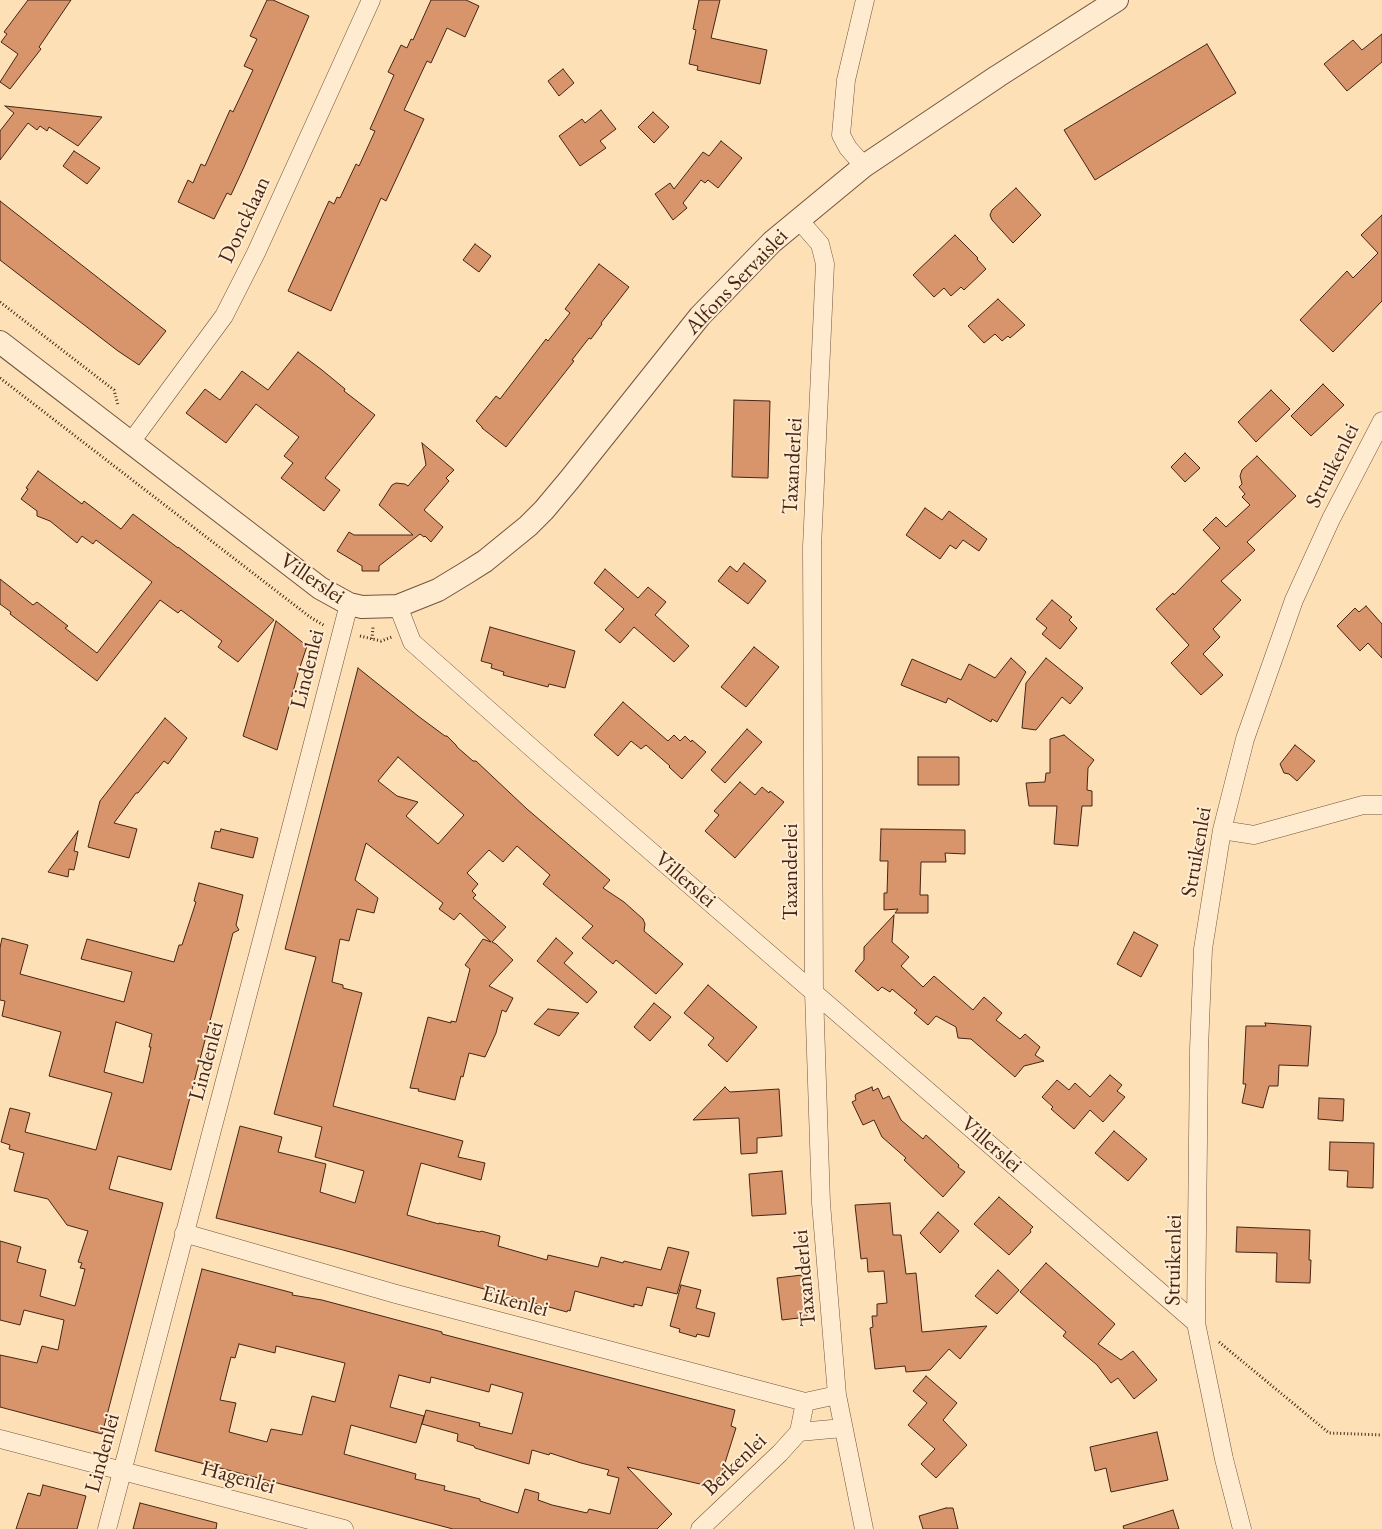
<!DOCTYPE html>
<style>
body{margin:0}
canvas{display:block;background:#fde0b6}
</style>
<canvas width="1382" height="1529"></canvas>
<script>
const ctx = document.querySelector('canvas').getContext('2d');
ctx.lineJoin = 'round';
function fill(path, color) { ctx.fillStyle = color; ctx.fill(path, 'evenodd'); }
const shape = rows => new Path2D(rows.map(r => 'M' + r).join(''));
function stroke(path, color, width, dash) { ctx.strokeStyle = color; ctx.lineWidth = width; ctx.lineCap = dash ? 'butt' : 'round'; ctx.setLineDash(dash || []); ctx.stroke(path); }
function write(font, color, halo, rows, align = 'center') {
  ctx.font = font + ' "EB Garamond",serif'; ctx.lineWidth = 4; ctx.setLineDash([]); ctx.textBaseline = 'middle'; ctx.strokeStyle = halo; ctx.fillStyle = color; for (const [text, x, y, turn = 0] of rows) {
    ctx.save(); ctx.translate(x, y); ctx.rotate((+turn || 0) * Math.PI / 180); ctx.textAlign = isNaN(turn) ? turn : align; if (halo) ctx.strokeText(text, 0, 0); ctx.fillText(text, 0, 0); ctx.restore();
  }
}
const building = shape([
 [28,0,71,0,39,47,41,49,10,89,0,82,18,54,1,42,7,34,4,32,28,0],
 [267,0,273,0,309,16,244,167,231,195,227,193,214,219,178,202,188,180,193,183,201,164,205,166,230,110,233,112,253,70,244,66,257,39,250,36,267,0],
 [431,0,466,0,479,6,465,37,447,28,431,63,427,61,404,110,424,119,386,201,381,198,331,311,288,291,329,201,334,204,337,197,340,198,356,164,359,166,375,131,370,129,394,75,388,72,401,45,407,48,411,39,413,40,431,0],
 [699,0,720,0,711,38,767,50,760,84,697,70,698,66,689,64,696,30,693,29,699,0],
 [1382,34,1382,62,1347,91,1324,64,1353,40,1362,50,1382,34],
 [1207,44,1236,93,1095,180,1064,130,1207,44],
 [563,69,574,83,559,96,548,81,563,69],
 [5,106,52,111,102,117,78,146,49,127,47,131,40,126,37,130,28,123,0,160,0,131,14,113,5,106],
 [601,110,616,129,600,141,606,148,580,166,559,136,582,119,585,123,601,110],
 [653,112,669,127,654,143,638,127,653,112],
 [721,141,742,158,718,188,708,180,705,183,701,180,683,203,687,208,673,220,655,194,670,183,674,189,703,152,709,156,721,141],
 [74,151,100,168,87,184,63,166,74,151],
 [1016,188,1041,215,1013,243,992,220,990,215,992,210,1016,188],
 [0,201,166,331,139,365,118,351,0,260,0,201],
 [1382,215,1382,301,1333,352,1300,320,1347,271,1353,278,1378,253,1361,235,1382,215],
 [955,235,978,258,977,259,986,269,964,290,961,287,951,296,944,288,934,297,913,275,955,235],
 [475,244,491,256,479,272,463,260,475,244],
 [599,264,629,287,601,323,602,324,591,339,589,338,572,360,574,361,506,447,482,428,482,427,476,421,496,396,500,399,546,339,548,341,570,313,565,309,599,264],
 [998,299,1025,325,1010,338,1008,336,1002,341,995,334,984,343,968,326,998,299],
 [298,352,322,370,345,389,344,391,375,415,325,478,340,490,324,511,281,478,293,463,284,456,299,437,256,404,226,443,186,413,205,389,220,400,242,371,268,390,298,352],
 [1323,384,1344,405,1311,436,1291,416,1323,384],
 [1271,390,1290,409,1256,442,1238,422,1271,390],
 [734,400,770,401,768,478,732,477,734,400],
 [422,443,454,470,446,478,449,481,424,510,443,527,431,542,425,536,424,537,420,534,379,566,379,571,362,571,362,566,337,551,349,532,354,535,413,535,379,505,392,485,396,483,405,484,408,486,426,465,422,443],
 [1185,453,1200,468,1185,482,1171,467,1185,453],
 [1257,456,1296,496,1247,542,1255,550,1221,581,1241,600,1213,629,1220,637,1203,654,1223,675,1201,695,1171,663,1189,645,1156,609,1173,593,1174,595,1220,548,1203,530,1216,517,1226,527,1250,505,1242,497,1245,494,1239,487,1242,484,1240,476,1242,470,1257,456],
 [38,471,82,504,84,501,121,529,133,514,178,548,178,547,203,566,274,620,238,662,218,647,222,641,181,610,178,613,160,600,97,681,10,614,11,612,0,604,0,579,33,605,37,602,68,626,65,628,97,653,152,582,96,540,93,544,82,536,77,543,50,521,37,516,37,511,21,499,28,489,26,488,38,471],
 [925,508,942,520,949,511,987,539,979,551,963,540,956,549,950,545,940,559,906,535,925,508],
 [744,563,766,581,748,604,718,581,730,566,737,572,744,563],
 [605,569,638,598,648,587,666,602,655,615,689,646,674,662,634,627,620,643,605,630,624,609,594,583,605,569],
 [1052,600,1072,617,1069,620,1077,628,1060,649,1042,634,1047,628,1036,619,1052,600],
 [1366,606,1382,624,1382,658,1368,643,1360,651,1337,626,1355,608,1359,612,1366,606],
 [276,621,307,646,299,670,277,750,243,736,276,621],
 [490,627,575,651,565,688,549,684,548,687,503,675,504,672,491,668,492,664,481,661,490,627],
 [754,647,779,667,746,707,721,687,754,647],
 [1011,658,1026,672,997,722,992,719,991,722,948,698,946,703,901,685,912,659,961,680,969,664,995,678,1011,658],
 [1046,658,1083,688,1070,704,1062,697,1036,730,1022,728,1026,683,1046,658],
 [358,668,418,716,445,736,447,736,456,745,457,747,473,761,476,761,527,809,610,880,603,888,624,902,643,919,645,924,644,931,683,964,656,994,616,960,613,964,582,938,593,926,543,884,550,875,517,846,503,862,489,850,467,873,478,884,472,891,476,895,473,898,506,927,492,942,496,944,513,960,489,986,513,998,506,1012,502,1010,496,1033,485,1057,469,1053,463,1077,461,1076,455,1100,418,1091,419,1089,410,1088,428,1017,451,1023,451,1021,456,1022,470,969,465,965,483,939,491,942,460,913,454,920,439,909,443,903,366,843,355,880,378,898,374,913,357,909,349,941,340,939,332,982,343,985,343,988,362,993,333,1106,463,1141,458,1157,485,1163,481,1180,421,1163,407,1215,439,1224,439,1223,480,1232,481,1231,500,1236,498,1246,547,1260,548,1255,598,1267,601,1257,623,1263,624,1261,661,1270,668,1247,689,1252,677,1294,647,1287,642,1306,634,1304,634,1307,575,1291,570,1311,568,1310,567,1312,343,1250,216,1218,240,1126,282,1137,278,1152,326,1164,320,1192,355,1203,364,1171,315,1157,322,1127,274,1114,316,957,285,949,358,668],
 [398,757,464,815,438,844,406,816,418,802,397,796,378,781,398,757],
 [623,702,668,741,674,735,680,741,685,736,691,742,692,740,706,752,682,779,669,767,670,766,646,745,641,749,631,741,618,756,594,735,623,702],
 [165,718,187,738,168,764,164,761,138,793,136,793,114,823,137,829,129,858,88,847,100,801,165,718],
 [747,729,762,742,725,783,711,770,747,729],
 [1064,735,1094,760,1088,768,1087,790,1092,791,1092,806,1082,806,1078,846,1054,844,1057,806,1029,806,1026,783,1045,782,1046,773,1050,773,1050,739,1064,735],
 [1295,745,1315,761,1297,781,1289,774,1284,773,1280,764,1295,745],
 [918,757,959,757,959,785,918,785,918,757],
 [740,782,755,795,762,787,769,793,770,791,784,802,735,858,705,831,719,815,714,811,740,782],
 [221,829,258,838,253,858,211,848,215,831,220,832,221,829],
 [881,829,965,830,965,854,945,853,946,862,921,862,920,895,928,895,928,913,895,913,898,909,884,910,884,893,887,893,888,861,880,861,881,829],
 [78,831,74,851,78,852,74,870,69,869,68,877,48,872,78,831],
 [199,883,243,895,236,925,239,930,233,933,171,1170,118,1156,109,1189,163,1203,102,1434,0,1407,0,1355,37,1363,42,1346,58,1350,64,1320,24,1310,20,1325,0,1320,0,1241,21,1247,17,1262,46,1270,40,1296,75,1306,85,1269,80,1268,82,1263,78,1262,88,1231,67,1225,48,1199,14,1191,24,1153,9,1149,10,1145,1,1142,10,1108,30,1113,25,1132,96,1150,112,1093,49,1076,61,1032,2,1016,5,1001,0,1000,0,948,2,938,28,945,20,974,124,1002,132,972,81,959,87,939,174,962,179,945,182,945,196,902,194,901,199,883],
 [116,1022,152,1034,149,1047,151,1047,143,1083,104,1072,116,1022],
 [894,915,892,942,909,957,901,966,923,987,934,976,973,1010,984,997,1002,1013,996,1020,1020,1039,1025,1034,1040,1047,1035,1055,1044,1061,1024,1066,1015,1077,971,1039,958,1038,956,1027,936,1016,928,1025,914,1013,917,1010,892,989,890,992,882,987,878,991,855,971,864,960,864,947,894,915],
 [1134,932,1158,945,1141,977,1117,964,1134,932],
 [556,938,573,953,564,963,597,992,587,1003,537,961,556,938],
 [708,985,757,1027,727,1062,708,1045,714,1038,684,1013,708,985],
 [654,1003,671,1017,650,1041,634,1027,654,1003],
 [548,1009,579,1013,559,1036,534,1024,548,1009],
 [1265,1023,1311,1026,1308,1066,1279,1065,1278,1086,1269,1086,1263,1108,1242,1103,1246,1084,1243,1084,1246,1026,1266,1026,1265,1023],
 [1110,1075,1122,1085,1117,1091,1125,1097,1103,1122,1090,1110,1074,1129,1051,1109,1053,1107,1042,1097,1057,1080,1069,1090,1075,1083,1090,1097,1110,1075],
 [725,1087,730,1092,779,1089,782,1136,757,1138,757,1153,741,1154,739,1118,693,1120,725,1087],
 [872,1087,873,1091,878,1088,883,1099,889,1096,901,1120,923,1139,926,1135,959,1165,958,1167,965,1172,943,1197,904,1160,906,1158,882,1137,874,1120,863,1125,852,1102,856,1100,855,1096,856,1094,872,1087],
 [1319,1098,1344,1099,1343,1121,1318,1119,1319,1098],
 [1114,1131,1147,1159,1128,1181,1095,1153,1114,1131],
 [1330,1142,1374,1143,1373,1188,1347,1187,1348,1171,1329,1170,1330,1142],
 [782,1171,786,1214,752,1216,749,1174,782,1171],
 [999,1197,1033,1227,1030,1230,1031,1232,1009,1255,974,1224,999,1197],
 [890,1203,893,1235,901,1235,906,1274,916,1273,922,1332,987,1326,960,1359,949,1349,930,1370,906,1372,905,1366,875,1369,870,1328,873,1327,872,1316,877,1316,877,1304,887,1303,884,1271,868,1272,867,1258,861,1259,855,1205,890,1203],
 [938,1212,959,1231,940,1253,920,1233,938,1212],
 [1237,1227,1310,1230,1309,1260,1311,1260,1310,1283,1276,1282,1277,1253,1236,1252,1237,1227],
 [1046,1263,1115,1324,1098,1344,1121,1360,1133,1351,1157,1380,1134,1399,1118,1378,1111,1383,1097,1365,1063,1336,1066,1332,1020,1292,1046,1263],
 [202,1269,293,1293,292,1295,322,1300,442,1332,442,1334,735,1410,731,1426,736,1428,717,1488,627,1467,672,1514,657,1529,453,1529,155,1451,202,1269],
 [239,1344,275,1353,276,1346,345,1363,335,1402,312,1396,302,1435,271,1429,267,1442,229,1432,236,1403,220,1400,231,1357,235,1358,239,1344],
 [399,1375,430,1383,431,1377,489,1392,491,1384,523,1393,512,1434,479,1426,480,1423,426,1410,422,1424,458,1434,457,1441,474,1446,475,1448,529,1464,532,1450,549,1455,550,1453,581,1463,609,1470,607,1475,619,1478,610,1514,589,1509,587,1513,552,1505,538,1500,539,1493,525,1489,518,1513,480,1501,480,1499,444,1490,445,1486,415,1479,416,1474,344,1454,351,1425,416,1443,424,1416,390,1407,399,1375],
 [998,1270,1019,1290,997,1314,975,1296,998,1270],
 [802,1275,807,1317,782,1320,777,1278,802,1275],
 [681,1285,701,1290,696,1308,715,1313,709,1337,697,1334,696,1337,679,1332,680,1329,670,1326,681,1285],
 [926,1376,957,1403,943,1420,967,1445,936,1478,921,1464,935,1449,908,1425,927,1403,913,1391,926,1376],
 [1157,1432,1168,1480,1111,1492,1106,1468,1095,1471,1090,1447,1157,1432],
 [43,1485,86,1496,77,1529,16,1529,28,1493,40,1496,43,1485],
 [140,1503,217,1523,216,1529,133,1529,140,1503],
 [946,1508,953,1508,958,1529,923,1529,919,1516,946,1508],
 [1173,1510,1179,1529,1124,1529,1123,1526,1173,1510]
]);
fill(building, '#d8946a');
stroke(building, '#462516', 1);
const minor = shape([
 [864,166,848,148,841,135,846,80,865,0],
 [799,220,820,244,825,264,812,547,814,992,821,1203,837,1395,864,1529],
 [131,442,224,316,256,253,371,0],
 [398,606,412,642,551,765,1196,1323],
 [1222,830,1254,835,1363,805,1382,805],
 [184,1233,396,1294,805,1402,837,1395],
 [799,1432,843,1428],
 [0,1439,344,1529],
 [107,1529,263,936,349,604],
 [700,1529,780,1453,799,1432,805,1402],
 [1242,1529,1224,1459,1196,1323,1199,1049,1203,949,1222,830,1245,739,1294,600,1331,519,1382,421]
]);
const tertiary = shape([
 [0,342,320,588,349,604,362,607,398,606,438,590,466,573,485,561,528,526,544,510,570,479,700,316,772,242,864,166,998,76,1117,0]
]);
stroke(minor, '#74543e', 19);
stroke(tertiary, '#74543e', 24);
stroke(shape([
 [0,302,114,390,118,405],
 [0,378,310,617,325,626],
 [360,636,381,641,392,637],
 [372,639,373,627],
 [1219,1342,1329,1433,1382,1435]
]), '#462516', 3, [1, 2.5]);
stroke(minor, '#feebd0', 18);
stroke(tertiary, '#feebd0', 22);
write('22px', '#462516', '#feebd0', [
 ["Doncklaan",245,220,-65],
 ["Alfons Servaislei",737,282,-46],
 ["Taxanderlei",793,466,-87],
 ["Struikenlei",1333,466,-63],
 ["Villerslei",312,579,34],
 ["Lindenlei",308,669,-76],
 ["Struikenlei",1197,852,-80],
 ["Taxanderlei",791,872,-90],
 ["Villerslei",685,880,41],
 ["Lindenlei",207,1061,-75],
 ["Villerslei",991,1145,41],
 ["Struikenlei",1174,1260,-89],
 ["Taxanderlei",805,1278,-95],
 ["Eikenlei",515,1302,15],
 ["Lindenlei",103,1453,-75],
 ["Berkenlei",735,1465,-44],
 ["Hagenlei",238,1478,15]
]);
</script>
